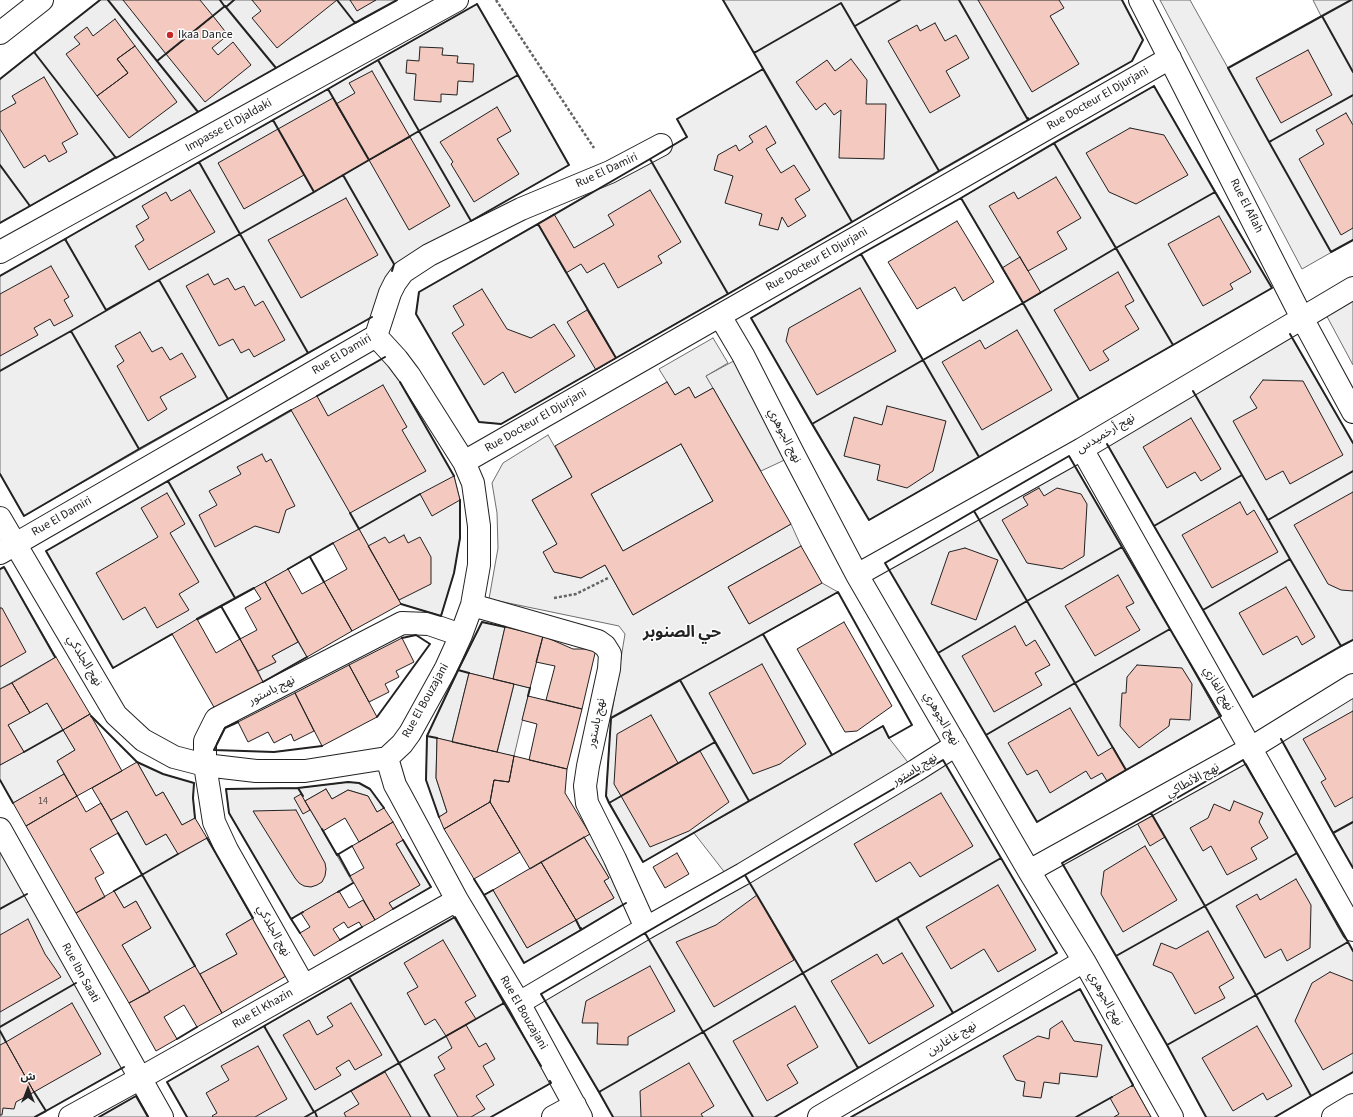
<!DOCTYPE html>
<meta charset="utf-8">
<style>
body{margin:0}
#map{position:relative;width:1353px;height:1117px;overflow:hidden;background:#fff;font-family:"Source Sans 3","Noto Sans Arabic",sans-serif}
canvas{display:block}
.north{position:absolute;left:8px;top:1069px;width:40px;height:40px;-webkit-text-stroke:3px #fff;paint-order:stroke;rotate:0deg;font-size:11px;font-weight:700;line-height:16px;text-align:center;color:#222}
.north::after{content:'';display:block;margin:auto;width:14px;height:18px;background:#222;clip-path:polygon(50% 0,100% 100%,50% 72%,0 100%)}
</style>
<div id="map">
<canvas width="1353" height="1117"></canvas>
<div class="north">ش</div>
</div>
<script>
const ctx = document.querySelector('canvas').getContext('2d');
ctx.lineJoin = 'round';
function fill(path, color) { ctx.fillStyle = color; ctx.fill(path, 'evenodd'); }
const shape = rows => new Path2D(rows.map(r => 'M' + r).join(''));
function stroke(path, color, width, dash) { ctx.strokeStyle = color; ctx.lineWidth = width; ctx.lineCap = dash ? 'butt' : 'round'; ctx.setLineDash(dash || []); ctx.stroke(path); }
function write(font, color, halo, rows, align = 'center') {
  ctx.font = font + ' "Source Sans 3","Noto Sans Arabic",sans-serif'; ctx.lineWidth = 3; ctx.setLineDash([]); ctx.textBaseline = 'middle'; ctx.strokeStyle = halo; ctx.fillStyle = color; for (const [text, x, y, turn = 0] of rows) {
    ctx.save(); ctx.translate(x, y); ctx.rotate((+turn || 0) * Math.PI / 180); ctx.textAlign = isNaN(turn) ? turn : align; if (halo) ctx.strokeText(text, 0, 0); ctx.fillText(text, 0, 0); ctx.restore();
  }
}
const green = shape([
 [100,0,397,0,0,223,0,79,100,0],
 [723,0,1122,0,1143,40,1132,61,501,424,479,422,416,314,419,292,687,137,677,119,763,69,723,0],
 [1160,0,1190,0,1228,68,1321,16,1313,0,1353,0,1353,240,1302,269,1160,0],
 [477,4,569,165,395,264,374,316,24,516,0,474,0,276,477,4],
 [1154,86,1272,288,869,520,751,318,861,254,923,360,1023,303,961,198,1154,86],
 [1353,293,1353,365,1324,311,1353,293],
 [1289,333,1353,443,1353,640,1253,697,1104,439,1289,333],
 [713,338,728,363,706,376,713,388,695,398,689,387,675,395,659,369,713,338],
 [386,357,454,476,460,500,460,538,454,573,441,616,401,604,359,529,113,668,46,551,386,357],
 [548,435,572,477,532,500,557,544,544,552,554,572,581,578,605,565,633,615,791,524,801,546,728,587,749,624,822,583,838,592,763,634,832,755,643,862,606,796,611,718,625,634,619,626,489,599,498,548,497,513,492,483,503,463,548,435],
 [681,444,713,501,623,551,591,494,681,444],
 [1069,456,1221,716,1037,822,885,563,1069,456],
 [4,567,56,657,0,689,0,569,4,567],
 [482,622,505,627,493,679,469,673,452,742,437,738,436,778,447,812,439,817,426,780,427,736,482,622],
 [298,642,307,657,263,682,258,671,276,662,272,656,298,642],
 [514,684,530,688,514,756,497,753,514,684],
 [1353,689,1353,868,1277,731,1353,689],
 [47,703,75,750,57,761,64,774,13,803,0,780,0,765,24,752,8,725,47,703],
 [943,760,1057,953,775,1117,613,1117,541,994,943,760],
 [1243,760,1353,951,1353,1072,1275,1117,1206,1117,1167,1045,1062,863,1243,760],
 [137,762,163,774,194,783,193,798,195,818,182,825,163,792,156,796,137,762],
 [348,782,359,783,370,789,384,808,377,812,368,796,348,790,332,799,326,789,305,801,353,883,291,919,229,813,226,789,298,788,348,782],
 [127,811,146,845,166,834,179,854,207,838,253,918,226,934,237,954,200,974,195,966,150,992,122,945,151,928,136,901,124,908,114,891,142,875,111,820,127,811],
 [590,834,629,901,524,963,484,895,493,890,527,948,576,920,614,898,604,881,609,878,584,837,590,834],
 [403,840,431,887,393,909,389,903,420,885,396,844,403,840],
 [0,848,125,1066,35,1117,0,1117,0,848],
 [455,917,551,1083,491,1117,187,1117,167,1082,455,917],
 [1080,989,1151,1117,851,1117,1080,989],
 [136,1096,148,1117,99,1117,136,1096]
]);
fill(green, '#eee');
stroke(green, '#6f6f6f', 1);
const parking = shape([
 [741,357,791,457,761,471,706,376,741,357],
 [883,726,889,738,914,770,729,878,694,833,883,726]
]);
fill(parking, '#ededed');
stroke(parking, '#6f6f6f', 1);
const building = shape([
 [123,0,200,0,213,16,166,54,123,0],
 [252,0,337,0,277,48,252,18,261,11,252,0],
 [350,0,376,0,357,11,350,0],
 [978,0,1059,0,1064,8,1050,16,1079,64,1032,92,978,0],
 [213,16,228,35,212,48,218,55,233,42,251,65,205,102,166,54,213,16],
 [115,19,135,46,117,59,128,73,97,96,66,54,80,44,74,37,87,27,93,36,115,19],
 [935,23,945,41,956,35,969,58,946,71,960,96,930,113,888,41,917,25,920,31,935,23],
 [135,46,177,102,129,138,97,96,128,73,117,59,135,46],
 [420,47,443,48,442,55,458,56,457,63,474,64,473,82,458,81,457,95,441,94,441,102,414,100,416,74,406,73,407,60,419,61,420,47],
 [1308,50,1332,95,1281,123,1256,78,1308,50],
 [851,59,867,80,866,104,886,104,884,159,839,158,841,110,834,115,825,103,816,110,796,82,827,60,835,71,851,59],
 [372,71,410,137,369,160,336,104,355,93,349,83,372,71],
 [44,77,78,134,62,143,67,152,49,162,45,155,24,168,0,129,0,112,16,103,12,96,44,77],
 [333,98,369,160,314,192,278,129,333,98],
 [497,107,511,131,497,139,519,174,474,202,451,164,453,162,440,142,497,107],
 [1346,113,1353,125,1353,228,1341,235,1299,159,1324,144,1316,130,1346,113],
 [766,126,776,143,766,149,781,173,794,165,810,190,795,199,806,216,788,227,782,217,778,230,759,225,762,214,725,203,733,176,714,170,718,155,736,145,739,151,753,142,749,136,766,126],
 [1130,128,1164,135,1188,175,1136,204,1109,192,1086,153,1130,128],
 [278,129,304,175,244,209,218,163,278,129],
 [410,137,450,206,409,230,369,160,410,137],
 [1056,177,1081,218,1057,232,1067,249,1028,271,989,206,1014,192,1018,199,1056,177],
 [190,190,215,232,149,270,135,246,144,240,136,226,149,218,142,206,166,192,171,201,190,190],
 [650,190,681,242,658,256,662,263,618,288,604,263,587,273,581,264,566,273,538,224,554,214,574,248,614,225,608,215,650,190],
 [346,198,378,255,301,298,268,240,346,198],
 [1219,216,1251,272,1230,284,1233,289,1203,306,1168,244,1219,216],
 [957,221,994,282,963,301,955,287,917,309,888,262,957,221],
 [1020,257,1041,293,1023,303,1002,268,1020,257],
 [51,266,69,297,64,300,73,316,54,326,50,319,34,328,38,335,0,356,0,294,51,266],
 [1118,272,1134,301,1125,306,1139,329,1103,351,1109,360,1090,371,1054,310,1118,272],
 [208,274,214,285,228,278,235,290,244,286,255,306,263,301,285,340,254,357,249,349,241,353,233,339,219,346,186,286,208,274],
 [860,288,896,351,817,395,786,341,789,328,860,288],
 [482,289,507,329,531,338,554,324,575,356,515,393,503,372,484,385,452,333,464,325,453,306,482,289],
 [587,310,616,358,596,370,567,322,587,310],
 [1017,330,1052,390,982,430,942,362,980,340,985,349,1017,330],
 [140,332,152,352,162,347,170,360,182,353,196,377,160,397,167,409,148,421,117,366,124,361,115,346,140,332],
 [1263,380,1303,381,1343,455,1290,484,1283,471,1266,480,1233,421,1257,408,1250,397,1263,380],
 [667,382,675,395,689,387,695,398,713,388,791,524,633,615,605,565,581,578,554,572,543,552,557,544,532,500,572,477,555,446,667,382],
 [681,444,713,501,623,551,591,494,681,444],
 [383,385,407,427,402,430,426,471,350,513,291,410,317,396,328,416,383,385],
 [887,406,946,421,933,471,907,488,877,480,880,465,844,456,854,417,882,425,887,406],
 [1191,418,1221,469,1201,481,1195,472,1167,488,1143,447,1191,418],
 [262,454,266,462,271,459,295,506,286,510,279,533,255,526,215,547,199,515,217,505,209,491,241,474,237,467,262,454],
 [454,476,460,500,432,516,420,494,454,476],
 [1039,488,1044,496,1057,488,1081,494,1087,504,1084,556,1062,569,1027,563,1002,520,1028,505,1023,497,1039,488],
 [1353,492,1353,591,1341,590,1328,584,1294,525,1353,492],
 [167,493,185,524,170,533,199,582,179,594,189,610,157,628,145,607,123,620,96,573,158,537,141,508,167,493],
 [1240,502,1247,515,1254,510,1278,552,1212,588,1182,535,1240,502],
 [359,529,401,604,352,631,324,582,347,569,333,543,359,529],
 [404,535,408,543,420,537,431,557,431,584,399,600,368,546,385,537,389,543,404,535],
 [801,546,822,583,749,624,728,587,801,546],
 [965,548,998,560,976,620,931,604,949,552,965,548],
 [288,569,302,594,324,582,352,631,307,657,265,582,288,569],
 [1118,575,1134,603,1126,607,1140,630,1095,656,1065,606,1118,575],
 [265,582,298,642,272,656,276,662,258,671,240,639,257,630,245,608,261,599,254,588,265,582],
 [1286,587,1315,637,1302,645,1297,636,1263,655,1239,613,1286,587],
 [0,608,2,608,26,652,0,667,0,608],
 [197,619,216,653,240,639,263,682,215,709,172,634,197,619],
 [844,622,892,706,857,731,845,732,797,649,844,622],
 [1015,626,1026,646,1035,640,1050,665,1035,673,1042,685,994,712,962,656,1015,626],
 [505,627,543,636,530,688,493,679,505,627],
 [543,636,573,649,596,649,582,709,546,700,555,666,536,662,543,636],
 [402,638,414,662,396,671,399,677,385,684,389,692,369,702,349,665,402,638],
 [56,657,90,714,63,730,47,703,30,713,12,683,56,657],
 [762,664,806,744,780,764,753,774,709,693,762,664],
 [349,665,377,717,322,746,295,693,349,665],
 [1137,665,1182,668,1192,684,1190,720,1170,719,1169,726,1139,748,1120,726,1122,693,1126,693,1127,677,1137,665],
 [469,673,514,684,497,752,452,742,469,673],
 [12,683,30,713,8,725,24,752,0,765,0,689,12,683],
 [295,693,314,731,294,741,291,734,274,743,268,732,248,742,238,722,295,693],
 [528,696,582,709,567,769,529,760,537,724,522,720,528,696],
 [1070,708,1098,756,1113,747,1126,770,1107,781,1102,773,1091,779,1086,771,1050,793,1037,770,1027,775,1008,743,1070,708],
 [1353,711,1353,797,1335,807,1321,782,1326,779,1303,739,1353,711],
 [90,714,122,771,77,796,57,761,75,750,63,730,90,714],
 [651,715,678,763,621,796,614,784,617,734,651,715],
 [437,738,514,756,509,782,494,780,490,802,444,829,439,817,447,812,436,778,437,738],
 [700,751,729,802,689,831,650,847,621,796,700,751],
 [514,756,567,769,565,793,590,834,530,869,490,802,494,780,509,782,514,756],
 [137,762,156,796,163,792,182,825,195,818,207,838,178,854,166,834,146,845,127,811,111,820,92,788,137,762],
 [64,774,77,796,26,826,13,803,64,774],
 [326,789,332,799,348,790,368,796,377,812,384,808,393,822,359,842,345,818,323,831,305,801,326,789],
 [941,793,973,846,920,877,910,862,876,882,854,844,941,793],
 [301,794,310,810,303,814,294,798,301,794],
 [77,796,86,812,101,803,118,833,90,849,104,873,95,878,105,897,76,913,26,826,77,796],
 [1234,801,1263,813,1259,822,1268,838,1251,848,1257,859,1227,875,1211,846,1203,851,1190,828,1208,818,1214,804,1230,811,1234,801],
 [490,802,520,852,474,879,444,829,490,802],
 [296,810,325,863,326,869,325,876,322,882,317,885,311,887,304,886,299,883,295,878,253,811,296,810],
 [1151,813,1165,837,1150,846,1136,821,1151,813],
 [393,822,403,840,396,844,420,885,389,903,393,909,375,920,350,876,364,868,352,846,393,822],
 [584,837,609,878,604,881,614,898,576,920,541,862,584,837],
 [1145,846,1177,900,1123,932,1101,894,1104,871,1145,846],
 [677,853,689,874,665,888,653,867,677,853],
 [541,862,576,920,527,948,493,890,541,862],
 [1296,879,1311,905,1310,948,1287,961,1281,949,1265,958,1236,906,1257,894,1260,900,1296,879],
 [998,885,1036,950,998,972,984,949,951,969,926,927,998,885],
 [114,891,124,908,136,901,151,928,122,945,150,992,129,1003,76,913,114,891],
 [339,891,349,908,363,900,375,920,362,927,359,922,348,928,344,922,333,929,340,940,314,956,300,933,310,927,301,913,339,891],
 [757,895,794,960,714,1007,676,942,716,925,757,895],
 [253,918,286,976,222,1013,200,974,237,954,226,934,253,918],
 [28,919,45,954,61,977,0,1012,0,935,28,919],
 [1208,931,1234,978,1219,987,1225,998,1195,1014,1172,973,1153,965,1161,943,1176,949,1208,931],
 [443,940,476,996,465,1002,476,1019,446,1036,435,1019,425,1025,407,993,418,987,404,963,443,940],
 [902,953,934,1006,869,1044,831,981,877,954,883,964,902,953],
 [195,966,222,1013,197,1027,184,1005,164,1017,177,1039,156,1051,129,1003,195,966],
 [650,966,675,1011,628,1037,628,1045,597,1044,598,1023,582,1023,586,1001,650,966],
 [1330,972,1353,981,1353,1053,1323,1070,1295,1021,1312,983,1330,972],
 [72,1003,101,1054,34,1092,6,1042,72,1003],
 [351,1003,382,1055,355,1070,349,1060,336,1068,341,1075,315,1090,283,1035,309,1020,317,1035,333,1026,327,1017,351,1003],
 [795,1006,818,1047,787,1065,798,1083,767,1101,733,1041,795,1006],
 [1062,1021,1074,1041,1102,1045,1097,1077,1060,1073,1059,1084,1044,1082,1041,1098,1023,1096,1025,1082,1016,1080,1003,1056,1038,1036,1049,1039,1050,1029,1062,1021],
 [466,1025,479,1047,486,1043,495,1059,483,1066,494,1085,476,1096,485,1109,471,1117,458,1117,434,1075,445,1069,438,1057,452,1048,446,1036,466,1025],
 [1257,1026,1292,1086,1267,1100,1263,1093,1233,1111,1202,1058,1257,1026],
 [6,1042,34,1092,16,1102,14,1109,3,1108,2,1115,0,1115,0,1045,6,1042],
 [258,1046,287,1099,255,1117,213,1117,212,1116,217,1113,206,1093,229,1080,221,1066,258,1046],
 [689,1063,714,1106,701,1114,703,1117,641,1117,640,1091,689,1063],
 [385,1072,411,1117,346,1117,344,1113,359,1104,351,1091,385,1072],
 [1133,1085,1151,1117,1114,1117,1119,1114,1110,1098,1133,1085]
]);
fill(building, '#f3c9c0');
stroke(building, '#222', 1);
const street = shape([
 [1140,0,1302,318,1353,412],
 [0,33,42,0],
 [0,252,457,0],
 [720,316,743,355,794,455,857,575,1029,871,1084,961,1172,1117],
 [376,336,397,359,409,375,464,462,473,483,479,526,479,565,472,605,461,635,446,668,410,733,402,744,387,758],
 [1082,449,1353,930],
 [464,462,1170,58],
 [0,518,116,715,143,740,174,757,205,765,256,771,305,771,387,758],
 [0,553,376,336,390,293,395,283,403,272,429,255,521,209,610,172,661,145],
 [857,575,1082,449,1353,288],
 [472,605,598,641,605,646,610,654,609,669,588,766,585,786,587,803,615,859,646,928],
 [387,758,395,785,400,794,457,900,519,1003,581,1117],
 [0,829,162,1117],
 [1029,871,1251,748,1353,685],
 [304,986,227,850,214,822,205,765,205,741,216,719,402,623,429,624,461,635],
 [519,1003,646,928,743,874,915,771,956,745],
 [70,1117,139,1079,457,900],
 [553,1117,575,1105],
 [819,1117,1084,961],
 [1333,1117,1353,1105]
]);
stroke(street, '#222', 24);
stroke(shape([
 [496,0,594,148],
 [554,598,576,594,608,578]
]), '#646464', 2.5, [3, 2]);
stroke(street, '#fff', 22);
stroke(shape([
 [100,0,34,52,116,158,198,112,108,0],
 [220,0,225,7],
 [723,0,754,53,755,52],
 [841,3,939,171,852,222,754,53,841,3],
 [477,4,518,75,419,131,378,60,477,4],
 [225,6,276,68,198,112,157,61,225,6],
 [226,7,234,0],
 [1322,16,1351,0],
 [355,22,355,23,397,0],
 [855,26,900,0],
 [378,60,419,131,369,160,328,89,378,60],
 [275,67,276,68,355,23,337,0],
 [763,69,852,222,728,294,650,159,687,137,677,119,763,69],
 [1353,72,1322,16,1228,68,1269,142,1353,95],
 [518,75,569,165,471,221,419,131,518,75],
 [0,79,34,52,35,53],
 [1154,86,1215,192,1116,248,1054,143,1154,86],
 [328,89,369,160,314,192,273,120,328,89],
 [1028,118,1028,120,1132,61,1143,40,1122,0],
 [273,120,314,192,240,234,199,162,273,120],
 [1271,141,1269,142,1331,252,1353,240],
 [650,159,728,294,616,358,538,224,650,159],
 [199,162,240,234,106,310,65,239,199,162],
 [0,165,30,206,116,157],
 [939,171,1028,120,959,0],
 [342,176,343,175,394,264,392,271],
 [961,198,1023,303,923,360,861,254,961,198],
 [0,223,30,206,29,205],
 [538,224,616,358,501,424,479,422,416,314,419,292,538,224],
 [240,234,308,353,228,399,159,280,240,234,316,191],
 [240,234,308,353,372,317],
 [1116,248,1173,345,1079,399,1023,303,1116,248],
 [1003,269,961,198,1054,143,1173,345,1272,288,1215,192,1116,248],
 [0,276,65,239,66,240],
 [159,280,228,399,139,449,71,331,159,280],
 [1040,293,1116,248],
 [1290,334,1353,443],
 [923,360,979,457,1079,399,1023,303,923,360,812,424,751,318,861,254,923,360,979,457,869,520,812,424,923,360],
 [0,371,71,331],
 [400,382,454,476],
 [1193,391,1242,475,1268,520,1290,559,1203,610,1154,526,1242,475],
 [317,396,385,357],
 [1107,444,1154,526,1242,475],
 [1069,456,1122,547,1027,601,974,511,1069,456],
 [0,474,24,516,139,449],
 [168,481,235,598],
 [974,511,1027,601,938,653,885,563,974,511],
 [350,513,359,529,420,494],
 [1267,519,1268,520,1353,471],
 [1122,547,1170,629,1075,683,1027,601,1122,547],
 [310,557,324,582],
 [1290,559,1341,646,1253,697,1203,610,1290,559],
 [0,569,4,567,55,657],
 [288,569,333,543],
 [838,592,912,725,889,738,883,726,832,755,763,634,838,592],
 [1027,601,1075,683,986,735,938,653,1027,601],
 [401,604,441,616,454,573,460,538,460,500],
 [221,606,240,639],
 [197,619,254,588],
 [1170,629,1221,716,1126,770,1075,683,1170,629],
 [172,634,113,668,46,551,291,410],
 [763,634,832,755,749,801,680,680,763,634],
 [1341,646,1353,640],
 [458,670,482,622,505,627],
 [680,680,715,742,609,803,606,796,611,718,680,680],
 [263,682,307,657],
 [1075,683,1126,770,1037,822,986,735,1075,683],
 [528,696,530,688],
 [91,716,137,762,163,774,194,783,193,798,195,818],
 [377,717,430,644,416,635,402,638],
 [238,722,225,728,214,750,274,752,322,746],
 [427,736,426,780,439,817],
 [437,738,427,736,458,670,469,673],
 [1281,739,1333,833,1353,822],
 [715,742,749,801,643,862,609,803,715,742],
 [24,752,63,730],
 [943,760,1001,858,803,973,745,875,943,760],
 [1243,760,1297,853,1205,906,1151,813,1243,760],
 [0,780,13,803],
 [298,788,226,789,229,813,291,919,303,912],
 [303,796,298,788,348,782,359,783,370,789,384,808],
 [1151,813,1205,906,1116,956,1062,863,1151,813],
 [322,829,337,855,352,846],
 [1335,832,1333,833,1353,868],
 [118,833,195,966],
 [207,838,253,918],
 [1297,853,1348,942,1256,995,1205,906,1297,853],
 [338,854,350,876],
 [1001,858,1057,953,953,1013,897,918,1001,858],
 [745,875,803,973,703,1032,645,933,745,875],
 [474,879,484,895],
 [493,890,484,895,524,963,581,930,576,920],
 [114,891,178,854],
 [338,892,353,883],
 [0,909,27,894],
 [393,909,431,887,403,840],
 [455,917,504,1003,399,1063,349,977,455,917],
 [293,918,291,919,300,933],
 [897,918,953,1013,858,1068,803,973,897,918],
 [581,928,581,930,626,903],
 [645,933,703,1032,599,1092,541,994,645,933],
 [340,940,362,927],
 [349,977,399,1063,314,1112,264,1026,349,977],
 [503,1003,504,1003,541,1066],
 [0,1027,76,983],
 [0,1031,6,1042],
 [703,1031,753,1117],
 [177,1039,197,1027],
 [1167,1045,1206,1117],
 [401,1062,399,1063,430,1117],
 [34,1092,46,1111,35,1117],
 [600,1092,599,1092,613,1117],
 [1311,1095,1311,1096,1353,1072],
 [46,1111,124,1067],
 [315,1112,317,1117],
 [99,1117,136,1096,148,1117],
 [187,1117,167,1082,264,1026,265,1027],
 [305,1117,314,1112,313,1110],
 [491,1117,551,1083,550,1081],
 [775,1117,858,1068,858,1067],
 [851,1117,1080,989,1133,1085,1132,1086],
 [1076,1117,1112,1097],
 [1275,1117,1311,1096,1256,995,1205,906,1116,956,1167,1045,1256,995,1348,942,1353,951]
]), '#222', 2);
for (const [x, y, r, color] of [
 [170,35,4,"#c62828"]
]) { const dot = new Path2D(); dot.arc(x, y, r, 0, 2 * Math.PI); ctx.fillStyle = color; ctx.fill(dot); stroke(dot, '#fff', 1.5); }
write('10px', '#564c4a', null, [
 ["14",43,802]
]);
write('12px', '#222', '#fff', [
 ["Ikaa Dance",178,35]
], 'left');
write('12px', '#222', '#fff', [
 ["Rue Docteur El Djurjani",1098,99,-30],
 ["Impasse El Djaldaki",229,126,-29],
 ["Rue El Damiri",607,171,-25],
 ["Rue El Aflah",1246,206,63],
 ["Rue Docteur El Djurjani",817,260,-30],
 ["Rue El Damiri",342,355,-31],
 ["Rue Docteur El Djurjani",536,421,-30],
 ["نهج أرخميدس",1106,434,-31],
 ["نهج الجوهري",784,436,63],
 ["Rue El Damiri",62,517,-30],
 ["نهج الجلدكي",84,661,59],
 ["نهج الغازي",1218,689,60],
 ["نهج باستور",272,691,-27],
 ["Rue El Bouzajani",426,701,-61],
 ["نهج الجوهري",941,719,60],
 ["نهج باستور",597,723,-78],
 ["نهج باستور",915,770,-32],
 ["نهج الأنطاكي",1193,781,-29],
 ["نهج الجلدكي",273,931,61],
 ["Rue Ibn Saati",80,973,61],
 ["نهج الجوهري",1105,999,61],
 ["Rue El Khazin",263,1009,-30],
 ["Rue El Bouzajani",523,1013,60],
 ["نهج غاغارين",952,1039,-31]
]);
write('bold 16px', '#222', '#fff', [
 ["حي الصنوبر",682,633]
]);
</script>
